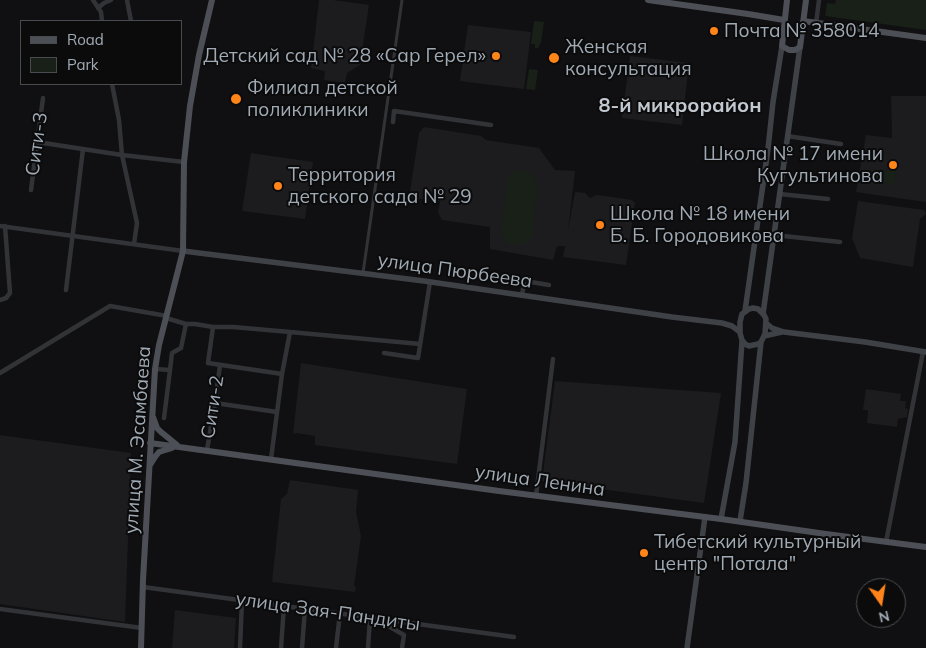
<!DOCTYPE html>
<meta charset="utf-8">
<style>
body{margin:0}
#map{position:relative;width:926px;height:648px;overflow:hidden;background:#101012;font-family:Mulish,sans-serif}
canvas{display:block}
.legend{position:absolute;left:20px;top:20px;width:162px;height:65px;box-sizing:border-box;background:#0b0b0c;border:1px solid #474b4f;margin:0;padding:6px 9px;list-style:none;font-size:15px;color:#a0aab4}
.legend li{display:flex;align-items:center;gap:10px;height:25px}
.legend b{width:25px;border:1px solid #474b4f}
.north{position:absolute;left:856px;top:578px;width:50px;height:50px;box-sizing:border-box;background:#0b0b0c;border:1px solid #474b4f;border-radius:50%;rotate:167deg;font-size:14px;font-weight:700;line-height:20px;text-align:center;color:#a0aab4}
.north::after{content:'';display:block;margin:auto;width:18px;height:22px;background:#ff851a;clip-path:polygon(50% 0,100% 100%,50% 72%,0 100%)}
</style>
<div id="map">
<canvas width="926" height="648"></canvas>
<ul class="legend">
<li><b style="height:6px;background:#4c5056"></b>Road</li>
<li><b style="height:14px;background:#182018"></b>Park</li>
</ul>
<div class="north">N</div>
</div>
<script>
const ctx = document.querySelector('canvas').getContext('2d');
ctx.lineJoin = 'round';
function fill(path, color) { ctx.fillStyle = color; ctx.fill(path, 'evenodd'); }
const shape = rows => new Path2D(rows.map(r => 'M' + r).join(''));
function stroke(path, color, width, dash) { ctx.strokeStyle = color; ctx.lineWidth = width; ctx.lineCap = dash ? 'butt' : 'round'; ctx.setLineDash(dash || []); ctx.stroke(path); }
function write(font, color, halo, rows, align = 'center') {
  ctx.font = font + ' Mulish,sans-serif'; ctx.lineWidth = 4; ctx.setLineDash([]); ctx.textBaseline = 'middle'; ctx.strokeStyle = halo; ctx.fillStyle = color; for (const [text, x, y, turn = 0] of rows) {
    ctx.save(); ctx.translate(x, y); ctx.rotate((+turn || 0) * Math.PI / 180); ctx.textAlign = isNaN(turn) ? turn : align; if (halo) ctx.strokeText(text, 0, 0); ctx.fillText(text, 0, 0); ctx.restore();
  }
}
fill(shape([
 [319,0,333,0,369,5,360,65,347,73,345,83,324,80,325,71,311,68],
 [468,25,531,32,524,89,460,81],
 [630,56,689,63,682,125,622,118],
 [891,96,926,96,926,202,856,192,866,135,892,138],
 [424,127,481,136,486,140,539,148,555,170,575,171,568,230,575,192,585,193,590,198,597,195,632,200,635,203,626,265,563,257,565,246,557,246,553,260,490,249,490,227,442,220,438,212,440,201,409,198,419,133],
 [251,153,313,162,305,219,242,211],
 [858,201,924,210,926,214,920,219,913,267,860,258,852,238],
 [301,363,467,389,457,464,315,445,315,436,297,433,293,434],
 [555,381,721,393,704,503,542,481],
 [866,389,901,394,900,401,906,401,905,408,908,409,907,417,898,419,897,427,867,423,868,410,863,410],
 [0,435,131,453,125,622,0,604],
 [290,480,358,490,356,512,361,536,354,586,356,587,355,592,272,582,281,499,287,494],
 [175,610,236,618,234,648,172,648]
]), '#1c1c1f');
fill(shape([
 [836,0,926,0,926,30,825,16,827,3,835,4],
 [534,21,544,22,541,42,538,48,535,48,535,44,531,44],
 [529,69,538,70,535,90,526,89],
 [871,169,896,171,894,184,870,182],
 [516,170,527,171,535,178,537,189,532,236,524,244,508,244,501,234,508,180]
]), '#182018');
stroke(shape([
 [363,273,402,0]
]), '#313337', 3);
stroke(shape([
 [93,0,101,12,102,21],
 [127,0,131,21],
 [98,8,104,3,111,0],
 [816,24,819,0],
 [112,84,119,120,122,155,137,223,134,244],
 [393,122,394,111,491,125],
 [787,136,841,144],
 [37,142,122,155,184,162],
 [31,190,43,98],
 [780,194,828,199],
 [0,226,183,251],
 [774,235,840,242],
 [531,282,549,285],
 [66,290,83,149],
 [522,295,524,284],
 [0,300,6,298,10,293,5,226],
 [166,318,186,324,181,348,172,353,170,370],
 [186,324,195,324,213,327],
 [290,332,420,344],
 [384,353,418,358,430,282],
 [155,369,170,370,164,418],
 [0,373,110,306,167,316],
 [215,403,277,412],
 [207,450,215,403,220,365],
 [271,459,282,374,290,332,233,327,213,327,208,363,282,374],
 [536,496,553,359],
 [886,542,923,352],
 [143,587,514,637],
 [0,609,142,628],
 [378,620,404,635,402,648],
 [240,648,242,600],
 [281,648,284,606],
 [302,648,305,609],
 [336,648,340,613],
 [368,648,370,618]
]), '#313337', 4.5);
stroke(shape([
 [183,251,424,281,672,317,722,323,732,326,740,332],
 [753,308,758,309,764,315,766,319,765,334,761,342,758,344,749,346,745,344,742,340,740,333,740,322,742,314,749,309,753,308],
 [745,311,768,149,773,102,782,46],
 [763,314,800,47],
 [766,323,772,328,784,332,865,342,926,352],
 [764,336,782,332],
 [721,519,735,442,742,341],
 [740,521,746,483,761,342],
 [687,648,705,517]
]), '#3e4247', 5.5);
stroke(shape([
 [648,0,748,14,784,20],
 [787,0,782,46,789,50,795,50,800,47,806,0],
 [803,21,926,38],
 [153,417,157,428,161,432,177,445],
 [150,443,499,491,721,519,826,534,926,547],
 [150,465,155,457,159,452,172,448],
 [141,648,143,580,155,369,159,345,183,251,184,162,190,106,199,55,212,0]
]), '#4c5056', 6);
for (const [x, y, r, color] of [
 [714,31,5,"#ff851a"],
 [496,56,5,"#ff851a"],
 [554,58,6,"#ff851a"],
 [236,99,6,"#ff851a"],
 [893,165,5,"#ff851a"],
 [278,186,5,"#ff851a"],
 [600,225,5,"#ff851a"],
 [644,553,5,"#ff851a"]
]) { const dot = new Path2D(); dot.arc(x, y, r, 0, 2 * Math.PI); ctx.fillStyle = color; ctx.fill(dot); stroke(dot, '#0b0b0c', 2); }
write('19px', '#a0aab4', '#0b0b0c', [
 ["Почта № 358014",724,31],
 ["Женская",565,47],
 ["консультация",565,69],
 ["Детский сад № 28 «Сар Герел»",486,56,"right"],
 ["Филиал детской",247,88],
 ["поликлиники",247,110],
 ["Школа № 17 имени",883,154,"right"],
 ["Кугультинова",883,176,"right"],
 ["Территория",288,175],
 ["детского сада № 29",288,197],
 ["Школа № 18 имени",610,214],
 ["Б. Б. Городовикова",610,236],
 ["Тибетский культурный",654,542],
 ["центр \"Потала\"",654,564]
], 'left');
write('19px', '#a0aab4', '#0b0b0c', [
 ["Сити-3",37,144,-82],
 ["улица Пюрбеева",455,271,8],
 ["Сити-2",213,407,-81],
 ["улица М. Эсамбаева",138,440,-86],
 ["улица Ленина",540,481,8],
 ["улица Зая-Пандиты",328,612,8]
]);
write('bold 20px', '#c1c8cf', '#0b0b0c', [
 ["8-й микрорайон",680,106]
]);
</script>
